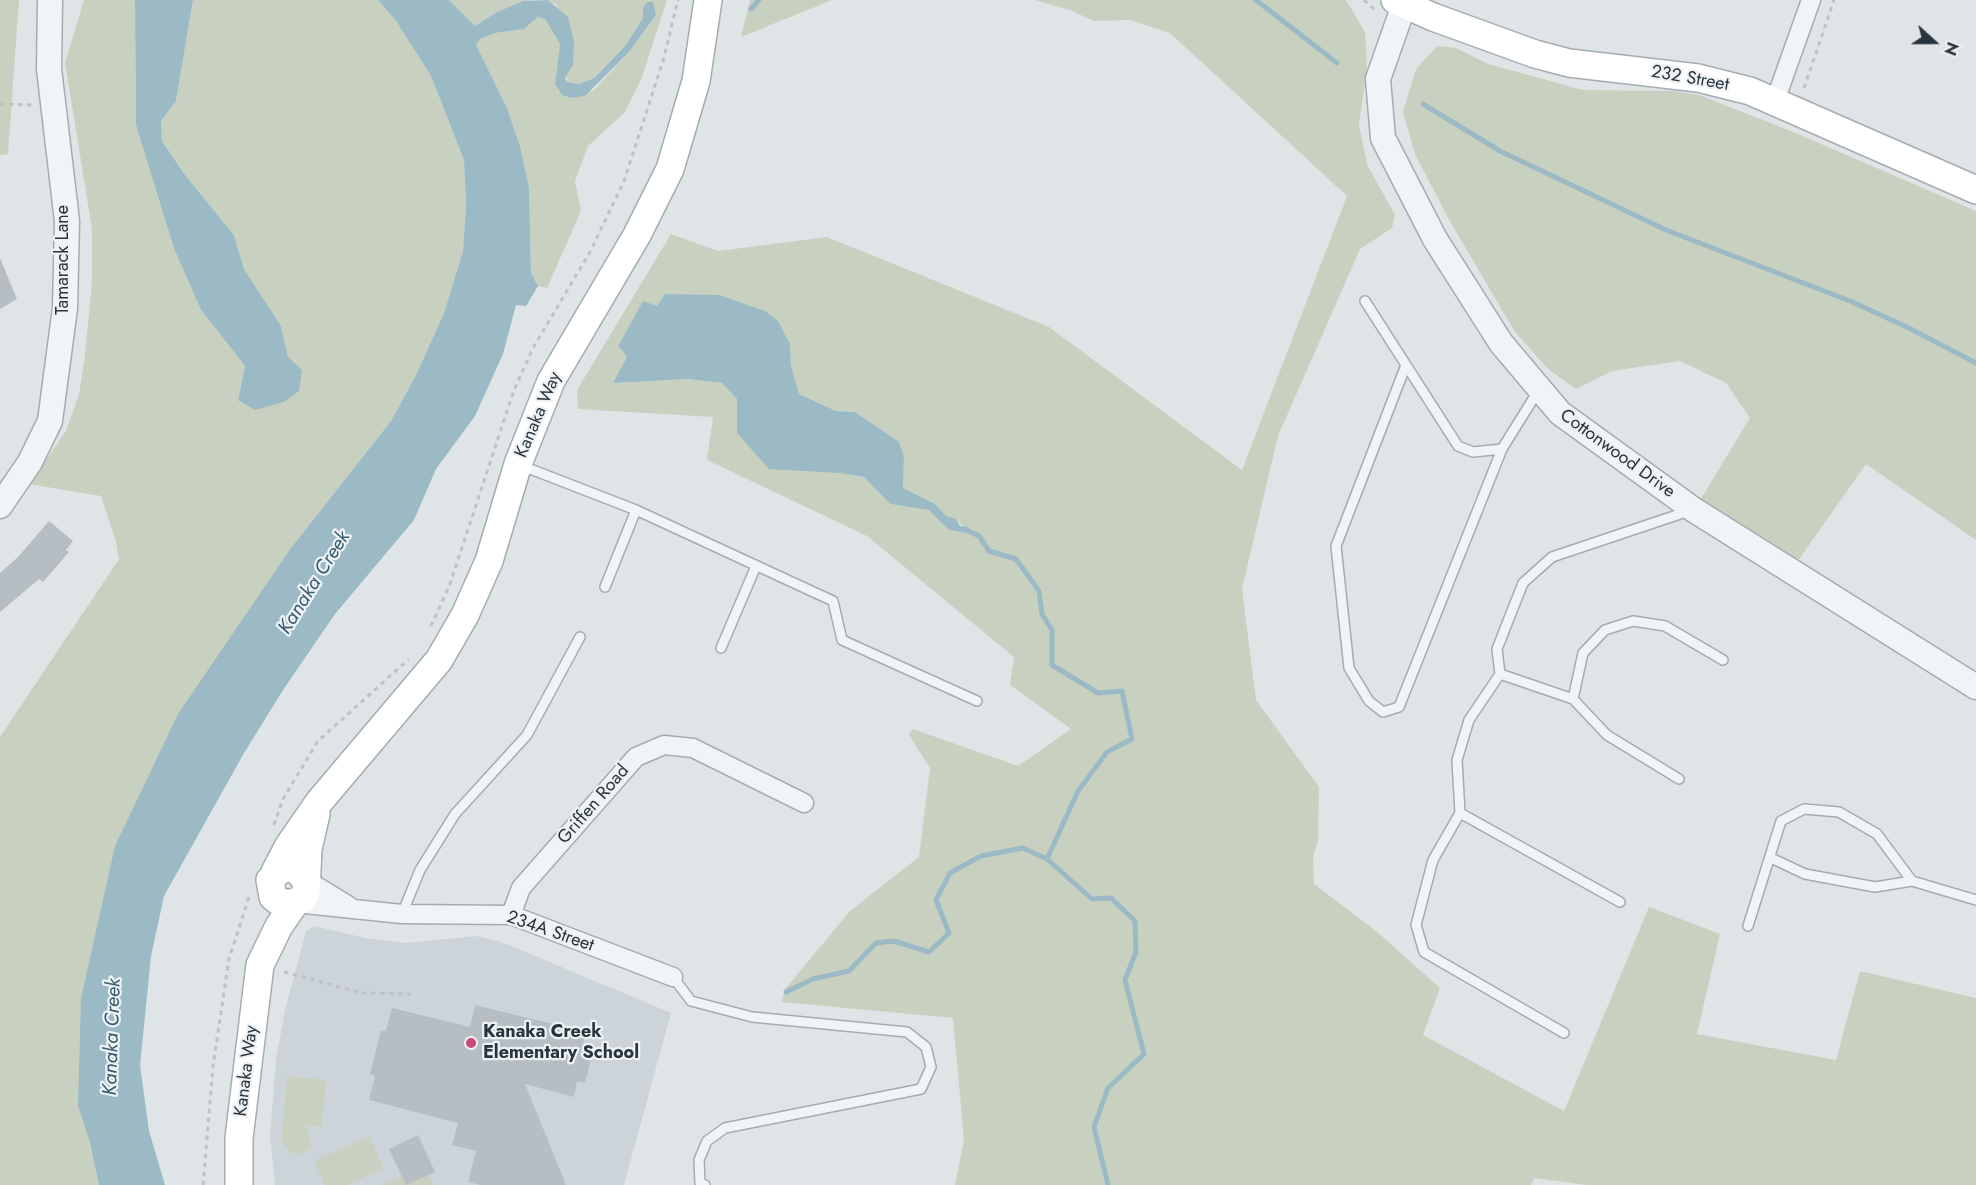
<!DOCTYPE html>
<style>
body{margin:0}
#map{position:relative;width:1976px;height:1185px;overflow:hidden;background:#dfe4e7;font-family:Jost,sans-serif}
canvas{display:block}
.north{position:absolute;left:1904px;top:12px;width:60px;height:60px;-webkit-text-stroke:4px #eef2f5;paint-order:stroke;rotate:111deg;font-size:16px;font-weight:700;line-height:24px;text-align:center;color:#28353d}
.north::after{content:'';display:block;margin:auto;width:21px;height:27px;background:#28353d;clip-path:polygon(50% 0,100% 100%,50% 72%,0 100%)}
</style>
<div id="map">
<canvas width="1976" height="1185"></canvas>
<div class="north">N</div>
</div>
<script>
const ctx = document.querySelector('canvas').getContext('2d');
ctx.lineJoin = 'round';
function fill(path, color) { ctx.fillStyle = color; ctx.fill(path, 'evenodd'); }
const shape = rows => new Path2D(rows.map(r => 'M' + r).join(''));
function stroke(path, color, width, dash) { ctx.strokeStyle = color; ctx.lineWidth = width; ctx.lineCap = dash ? 'butt' : 'round'; ctx.setLineDash(dash || []); ctx.stroke(path); }
function write(font, color, halo, rows, align = 'center') {
  ctx.font = font + ' Jost,sans-serif'; ctx.lineWidth = 4.5; ctx.setLineDash([]); ctx.textBaseline = 'middle'; ctx.strokeStyle = halo; ctx.fillStyle = color; for (const [text, x, y, turn = 0] of rows) {
    ctx.save(); ctx.translate(x, y); ctx.rotate((+turn || 0) * Math.PI / 180); ctx.textAlign = isNaN(turn) ? turn : align; if (halo) ctx.strokeText(text, 0, 0); ctx.fillText(text, 0, 0); ctx.restore();
  }
}
fill(shape([
 [314,926,365,938,407,943,476,936,502,942,671,1013,624,1185,275,1185,270,1136,276,1060,285,1010,306,931]
]), '#cdd4d9');
fill(shape([
 [0,0,19,0,8,154,0,155],
 [84,0,135,0,136,125,201,310,245,366,238,399,288,357,281,326,244,269,234,235,185,175,162,141,161,121,176,101,193,0,378,0,396,21,431,76,464,160,466,205,463,251,444,313,417,373,391,421,291,548,78,1106,90,1143,99,1185,0,1185,0,737,119,559,116,542,101,496,29,484,66,431,79,394,84,363,92,282,92,229,65,63],
 [449,0,536,0,523,1,497,12,475,26],
 [548,0,667,0,641,80,625,112,588,146,575,181,581,211,547,288,538,286,531,273,529,187,520,146,507,108,475,45,480,39,495,33,524,29,538,17,545,19,560,44,555,84,562,95,571,98,593,91,629,52,656,15,653,2,643,8,643,18,625,46,593,78,579,84,567,82,557,5],
 [750,0,832,0,741,37],
 [1034,0,1346,0,1365,32,1367,67,1359,125,1367,164,1395,215,1392,228,1360,249,1278,436,1242,589,1256,700,1319,787,1318,841,1313,857,1314,884,1376,931,1440,988,1423,1035,1564,1111,1649,907,1720,934,1697,1034,1836,1060,1860,971,1976,998,1976,1185,1587,1185,1534,1178,1531,1185,955,1185,964,1140,953,1018,782,1002,785,989,850,911,919,857,930,768,909,735,913,729,1018,766,1071,729,1010,685,1014,657,867,536,707,460,713,417,578,409,577,390,671,234,718,251,827,237,1049,327,1242,470,1347,196,1170,33,1130,20,1094,21,1070,10],
 [643,302,790,344,791,365,799,394,836,411,855,412,875,426,904,457,903,489,935,504,946,517,956,519,968,532,949,530,929,510,890,504,864,477,839,473,737,433,737,398,722,383,688,379,614,383,627,357,618,346],
 [1437,46,1456,48,1488,64,1583,90,1673,91,1699,95,1791,131,1976,211,1976,540,1866,464,1790,572,1694,510,1750,418,1726,383,1680,361,1612,371,1576,389,1548,369,1515,332,1448,218,1415,154,1403,112,1416,69],
 [287,1076,326,1080,322,1126,306,1125,312,1149,296,1155,281,1143],
 [369,1136,384,1168,347,1185,325,1185,314,1161],
 [424,1165,433,1185,382,1185]
]), '#c8d1c0');
fill(shape([
 [135,0,193,0,176,101,161,121,162,141,185,175,234,235,244,269,281,326,288,357,302,370,299,391,284,402,255,410,238,400,245,366,201,310,174,248,136,125],
 [378,0,449,0,475,26,497,12,523,1,548,0,568,17,574,41,573,65,565,78,567,82,579,84,594,78,625,46,643,18,643,8,647,2,653,2,656,15,629,52,585,96,571,98,562,95,555,84,560,44,545,19,538,17,524,29,495,33,480,39,476,45,507,108,520,146,529,187,531,273,538,286,526,306,516,305,503,354,475,416,436,469,414,520,335,614,283,690,244,753,164,896,151,956,140,1065,149,1131,165,1185,99,1185,90,1143,78,1106,81,998,115,846,178,714,291,548,391,421,417,373,444,313,463,251,466,205,464,160,431,76,396,21],
 [665,294,719,295,765,311,778,321,790,344,791,365,799,394,836,411,855,412,899,442,904,457,903,488,935,504,946,516,956,519,960,526,968,527,968,533,949,530,929,510,890,504,864,477,839,473,769,469,737,433,737,399,722,383,688,379,613,383,627,357,618,346,643,301,657,306]
]), '#9bbac6');
stroke(shape([
 [1256,0,1337,63],
 [751,9,759,0],
 [1423,104,1500,151,1666,230,1850,301,1907,327,1976,363],
 [964,529,979,536,989,551,1016,559,1039,591,1042,614,1052,630,1052,665,1098,693,1122,691,1132,739,1107,752,1078,791,1047,859,1092,899,1111,898,1135,921,1136,952,1125,980,1144,1054,1108,1088,1094,1127,1108,1185],
 [786,992,813,979,849,971,876,943,894,941,929,952,949,933,936,900,950,873,981,856,1023,848,1047,859]
]), '#9bbac6', 5);
fill(shape([
 [0,258,17,299,0,309],
 [49,521,73,541,66,550,69,552,43,582,39,579,0,612,0,573,18,557],
 [475,1005,586,1032,580,1056,591,1059,585,1083,577,1081,574,1097,525,1084,566,1185,481,1185,468,1182,476,1151,452,1145,458,1123,369,1100,375,1076,370,1074,381,1030,386,1031,392,1008,470,1027],
 [418,1135,435,1172,406,1185,389,1149]
]), '#b6bec4');
const service = shape([
 [1365,301,1458,446,1473,452,1502,449],
 [1406,365,1336,546,1349,668,1369,701,1383,712,1399,707,1502,449,1538,391],
 [520,465,636,510,833,601,842,640,977,701],
 [605,587,636,510],
 [721,648,756,566],
 [1500,674,1573,699,1607,735,1679,779],
 [1573,699,1583,653,1605,630,1633,621,1665,626,1723,660],
 [1460,813,1620,902],
 [1771,858,1805,874,1875,887,1912,881],
 [402,914,420,870,455,814,527,735,580,637],
 [1748,926,1781,821,1804,809,1839,812,1877,834,1912,881,1976,900],
 [673,977,691,1001,752,1017,907,1032,926,1047,931,1067,921,1089,725,1128,707,1141,699,1160,700,1183,705,1185],
 [1564,1033,1424,952,1416,925,1433,860,1460,813,1457,760,1469,720,1500,674,1497,649,1523,583,1552,557,1689,511]
]);
const minor = shape([
 [1775,101,1811,0],
 [305,879,349,906],
 [295,903,402,914,511,915,673,977],
 [511,915,521,888,636,757,664,745,693,748,804,803]
]);
const tertiary = shape([
 [1404,5,1378,79,1383,138,1435,239,1501,343,1560,413,1694,510,1976,687],
 [0,506,30,462,50,421,65,308,67,221,49,69,50,0]
]);
const secondary = shape([
 [1395,0,1433,17,1535,54,1569,63,1698,78,1750,91,1976,190],
 [275,872,288,847,319,802,439,660,465,615,489,561,518,464,551,381,637,235,670,169,696,81,708,0],
 [305,879,296,869,282,868,270,880,273,897,278,901,290,904,302,899,306,892,308,849,316,814],
 [239,1185,239,1138,260,965,279,926,295,903]
]);
stroke(service, '#a4acb1', 12);
stroke(minor, '#a4acb1', 21);
stroke(tertiary, '#a4acb1', 27);
stroke(secondary, '#a4acb1', 30);
stroke(shape([
 [1364,0,1374,9],
 [1804,88,1834,0],
 [0,104,34,105],
 [431,626,450,584,514,390,533,348,590,252,624,181,663,61,678,0],
 [274,825,283,799,318,741,409,659],
 [284,972,362,993,411,994],
 [203,1185,213,1066,229,959,249,897]
]), '#bdc2c6', 3, [4.5, 4.5]);
stroke(service, '#f1f4f6', 9);
stroke(minor, '#f1f4f6', 18);
stroke(tertiary, '#f1f4f6', 24);
stroke(secondary, '#fff', 27);
for (const [x, y, r, color] of [
 [471,1043,6,"#c7497a"]
]) { const dot = new Path2D(); dot.arc(x, y, r, 0, 2 * Math.PI); ctx.fillStyle = color; ctx.fill(dot); stroke(dot, '#eef2f5', 2); }
write('18px', '#28353d', '#eef2f5', [
 ["232 Street",1690,79,10],
 ["Tamarack Lane",64,260,-90],
 ["Kanaka Way",539,415,-67],
 ["Cottonwood Drive",1617,454,36],
 ["Griffen Road",594,805,-49],
 ["234A Street",550,932,19],
 ["Kanaka Way",247,1071,-83]
]);
write('bold 18px', '#28353d', '#eef2f5', [
 ["Kanaka Creek",483,1033],
 ["Elementary School",483,1054]
], 'left');
write('italic 20px', '#355c6f', '#eef2f5', [
 ["Kanaka Creek",315,583,-58],
 ["Kanaka Creek",113,1037,-88]
]);
</script>
